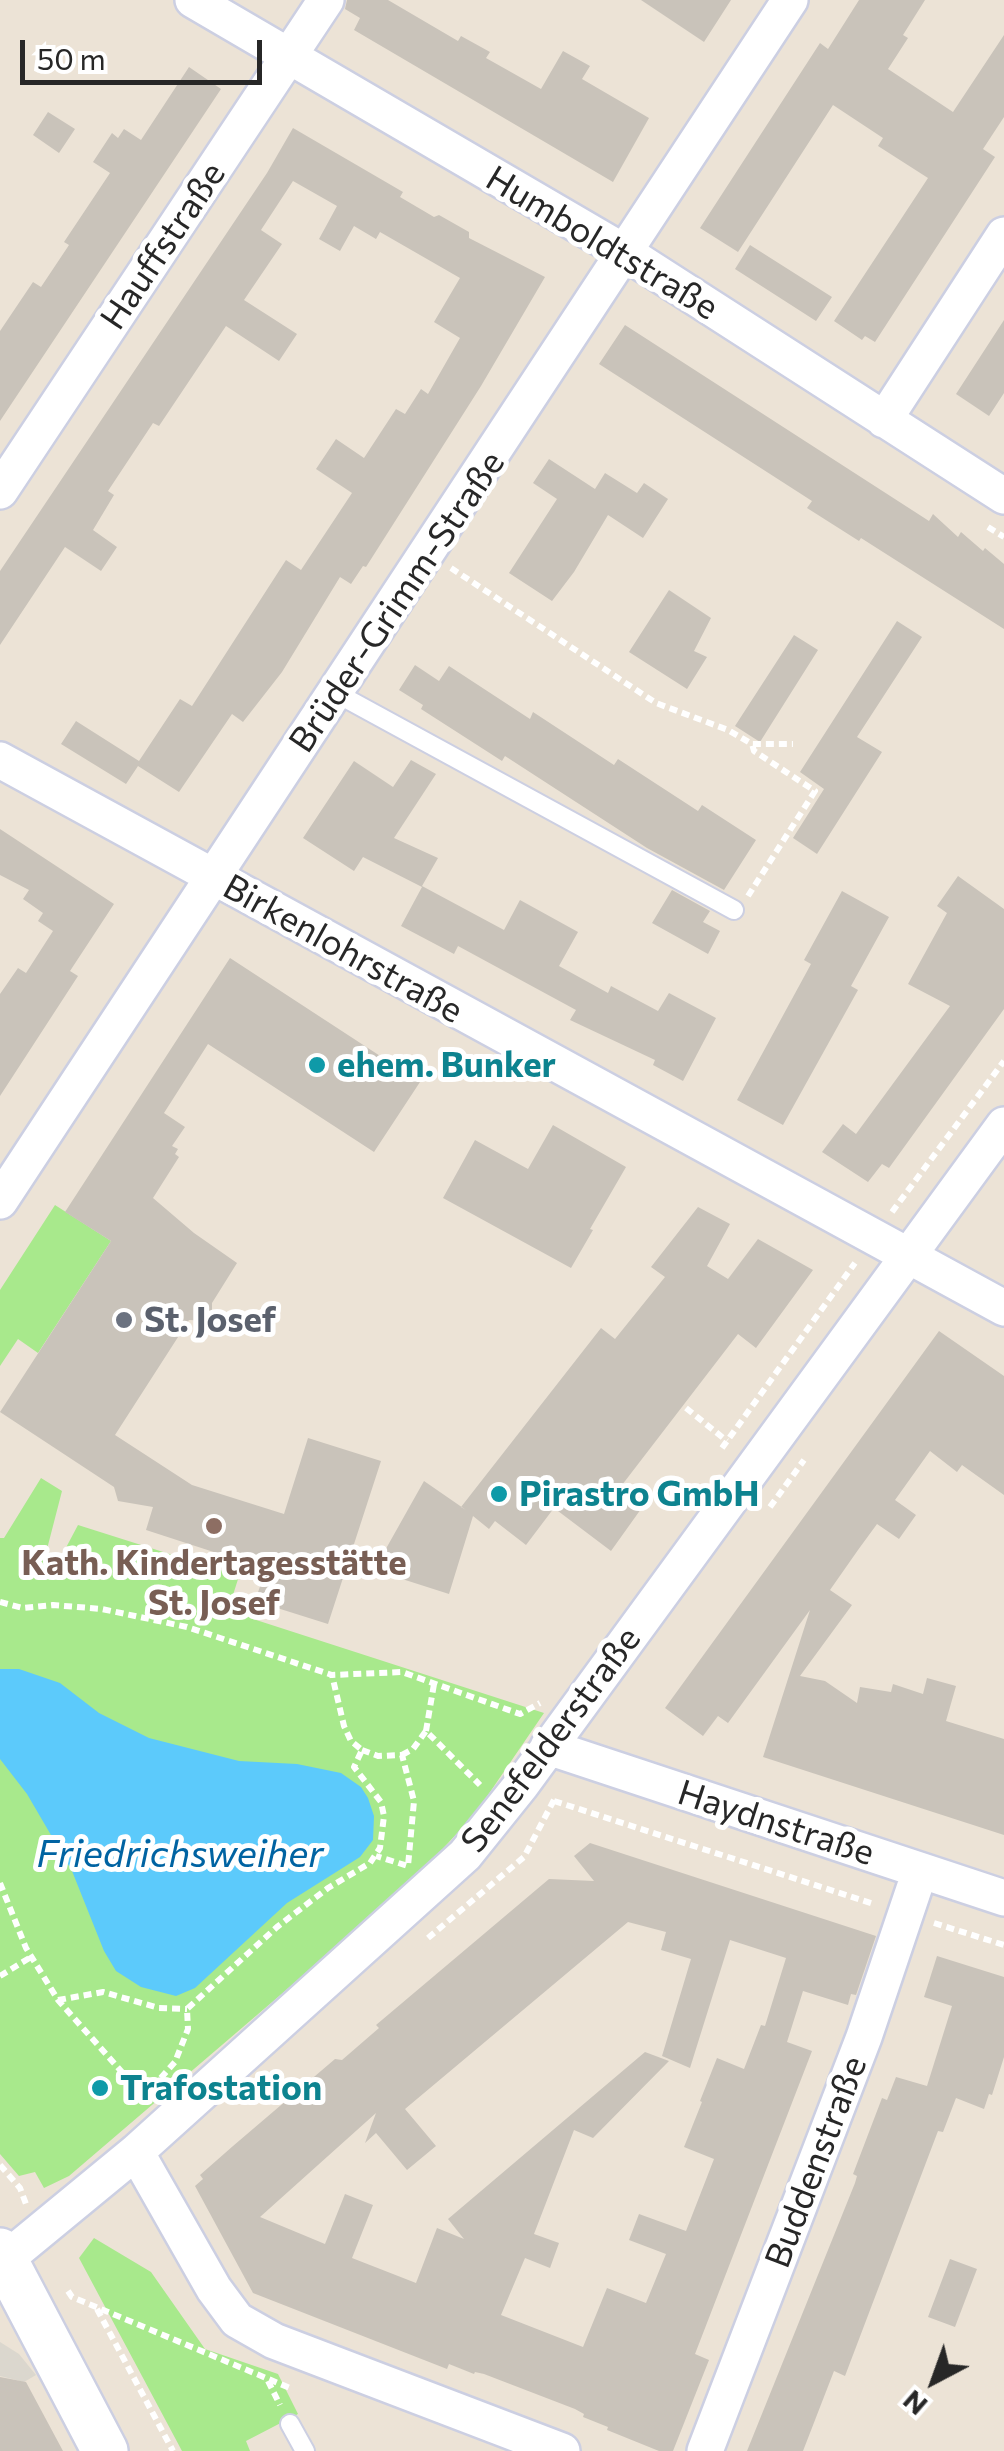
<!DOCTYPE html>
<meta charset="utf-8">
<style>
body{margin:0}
#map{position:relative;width:1004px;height:2451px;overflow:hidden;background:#ece3d6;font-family:Commissioner,sans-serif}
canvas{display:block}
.north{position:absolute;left:884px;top:2331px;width:100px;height:100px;-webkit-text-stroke:8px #fff;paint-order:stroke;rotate:221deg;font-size:28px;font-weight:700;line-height:40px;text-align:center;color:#272727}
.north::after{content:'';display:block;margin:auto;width:35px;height:45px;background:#272727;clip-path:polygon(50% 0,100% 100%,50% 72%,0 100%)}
.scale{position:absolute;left:20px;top:40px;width:242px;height:45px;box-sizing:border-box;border:5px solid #272727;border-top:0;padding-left:12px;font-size:30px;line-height:35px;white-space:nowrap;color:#272727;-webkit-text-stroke:8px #fff;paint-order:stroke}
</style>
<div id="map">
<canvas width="1004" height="2451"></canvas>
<div class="north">N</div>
<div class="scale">50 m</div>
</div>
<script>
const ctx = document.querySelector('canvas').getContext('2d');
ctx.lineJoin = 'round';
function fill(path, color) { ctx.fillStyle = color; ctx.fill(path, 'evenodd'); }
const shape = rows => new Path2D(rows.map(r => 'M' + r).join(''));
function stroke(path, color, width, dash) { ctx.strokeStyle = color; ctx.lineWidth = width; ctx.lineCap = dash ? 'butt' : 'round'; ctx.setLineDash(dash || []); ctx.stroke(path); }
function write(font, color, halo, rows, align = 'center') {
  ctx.font = font + ' Commissioner,sans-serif'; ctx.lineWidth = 10; ctx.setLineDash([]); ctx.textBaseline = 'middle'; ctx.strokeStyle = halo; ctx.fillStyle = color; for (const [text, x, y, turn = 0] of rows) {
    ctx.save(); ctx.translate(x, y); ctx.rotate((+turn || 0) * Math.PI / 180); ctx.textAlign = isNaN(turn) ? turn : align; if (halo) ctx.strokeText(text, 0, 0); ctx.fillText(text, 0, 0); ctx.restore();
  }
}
fill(shape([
 [55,1205,111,1241,38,1353,18,1339,0,1366,0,1290],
 [41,1478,62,1491,46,1553,61,1557,78,1525,239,1576,233,1595,255,1601,250,1618,544,1713,475,1814,410,1884,69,2176,44,2188,35,2172,19,2176,0,2154,0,1538,4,1538],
 [94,2238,151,2272,205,2349,278,2374,298,2414,246,2441,250,2451,182,2451,79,2258]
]), '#a8e98c');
fill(shape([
 [0,2342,19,2354,36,2375,24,2382,0,2376]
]), '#dbd7ce');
fill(shape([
 [0,1669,19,1669,60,1683,99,1713,149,1738,239,1761,297,1764,341,1773,361,1787,368,1798,374,1816,373,1840,360,1857,287,1903,195,1988,176,1996,141,1987,116,1971,104,1951,72,1871,27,1794,0,1759]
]), '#5ccafb');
fill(shape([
 [347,0,388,0,458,41,461,36,490,52,486,58,541,89,563,51,590,66,582,79,649,118,613,182,354,30,360,18,345,9],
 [641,0,731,0,704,42],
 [859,0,925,0,903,35,908,38,888,69,953,112,1004,35,1004,117,983,149,995,157,875,342,865,336,862,340,834,321,928,178,878,146,883,138,833,105,738,252,700,228,820,43,828,49],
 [189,67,221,89,0,421,0,331,33,282,41,287,69,245,64,242,110,173,93,162,112,133,118,138,124,129,141,140],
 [48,112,75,129,59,153,33,135],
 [293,128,403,192,400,197,434,217,439,215,469,232,469,238,545,277,481,386,366,567,363,566,351,584,340,577,282,672,243,722,232,714,179,792,138,766,126,784,61,744,76,721,139,761,180,699,192,706,286,560,301,570,352,493,316,469,336,439,364,458,396,409,405,414,421,389,428,394,460,338,434,322,460,278,380,232,376,239,354,226,340,251,319,239,337,206,293,181,261,230,282,244,244,300,297,334,279,361,226,326,159,426,153,423,108,491,114,495,93,530,117,547,101,571,65,547,0,645,0,571,267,173],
 [750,245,832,297,816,321,735,269],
 [1004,320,1004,393,989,416,956,394],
 [625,325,929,521,933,514,958,537,961,532,983,551,985,548,1004,564,1004,629,861,538,859,541,807,508,812,501,599,364],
 [549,459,595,489,605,473,637,493,644,483,668,499,643,538,608,515,574,572,552,601,509,573,557,499,533,483],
 [669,590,711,618,694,651,707,657,687,689,629,652],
 [897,621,922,637,857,737,882,752,817,854,793,838,824,789,800,772],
 [794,635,818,650,760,742,735,726],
 [415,665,439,681,449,666,530,719,533,712,614,765,618,759,698,811,702,805,756,840,724,890,647,848,505,756,502,761,421,709,423,705,399,690],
 [411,760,436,774,394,838,438,858,422,886,504,930,520,900,578,932,559,966,608,993,611,986,658,1011,669,993,716,1018,683,1081,653,1065,655,1060,570,1020,576,1010,458,946,454,954,401,926,422,887,363,857,354,871,303,838,354,761,393,787],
 [0,829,114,904,70,971,78,976,0,1096,0,994,18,968,26,973,53,931,38,921,43,913,23,899,29,890,0,875],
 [958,876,1004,909,1004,1009,889,1168,882,1164,868,1182,822,1152,843,1124,856,1134,950,1006,908,984,947,913,937,906],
 [672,890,710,911,703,922,720,931,708,954,652,923],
 [842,891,889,917,851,986,858,990,783,1125,737,1100,811,964,804,960],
 [230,958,420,1082,374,1152,208,1044,164,1113,185,1127,172,1146,178,1149,175,1154,179,1157,153,1198,194,1233,237,1263,212,1303,212,1321,189,1320,115,1435,192,1485,284,1514,308,1438,381,1461,328,1624,255,1601,266,1569,146,1530,153,1507,118,1501,114,1487,0,1412,111,1241,65,1212],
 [553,1125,626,1167,590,1229,593,1230,571,1268,443,1198,475,1140,528,1169],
 [698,1207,730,1224,707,1266,728,1279,758,1239,813,1270,756,1348,738,1334,622,1485,646,1502,611,1551,554,1508,526,1545,495,1521,489,1529,473,1516,449,1594,374,1570,424,1481,466,1510,461,1507,601,1328,615,1339,665,1277,651,1267],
 [939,1331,1004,1376,1004,1495,962,1465,957,1472,930,1451,895,1500,916,1515,899,1539,877,1524,858,1550,830,1590,852,1605,800,1676,825,1681,857,1703,860,1687,891,1692,893,1684,923,1694,927,1678,956,1686,946,1721,1004,1739,1004,1835,763,1757,810,1610,728,1723,718,1716,703,1736,665,1708],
 [590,1843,876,1936,856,1995,851,1994,848,2005,803,1991,787,2042,812,2051,695,2354,709,2360,673,2451,659,2451,607,2430,608,2427,583,2417,584,2414,575,2409,484,2374,475,2372,474,2374,449,2364,447,2369,253,2293,195,2186,203,2179,200,2175,233,2146,335,2059,342,2060,379,2028,376,2025,549,1879,594,1881,574,1856],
 [628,1922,666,1932,661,1950,691,1959,662,2056,690,2068,730,1940,786,1958,765,2026,761,2025,744,2069,717,2058,700,2101,702,2102,684,2147,714,2159,686,2231,639,2214,629,2240,666,2254,646,2303,607,2288,583,2347,501,2315,525,2258,550,2268,559,2243,534,2234,574,2130,593,2138,669,2061,645,2052,448,2219,464,2239,437,2228,416,2283,352,2258,373,2205,345,2194,325,2244,260,2217,376,2113,365,2143,376,2133,407,2170,436,2146,405,2109],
 [937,1956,1004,1977,1004,2057,992,2095,989,2094,984,2109,956,2098,943,2132,938,2131,845,2376,834,2371,803,2451,747,2451,855,2183,857,2176,853,2174,882,2098,887,2100,896,2077,927,2086,952,2006,924,1997],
 [950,2259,977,2269,955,2327,928,2317],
 [0,2377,26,2382,63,2451,0,2451]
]), '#c9c3ba');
const service = shape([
 [336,693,734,910],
 [290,2424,305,2451]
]);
const minor = shape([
 [193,0,626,253,1004,496],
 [884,420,1004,235],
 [0,491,326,0],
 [0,760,1004,1308],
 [0,1201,790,0],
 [548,1747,1004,1898],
 [136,2152,214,2289,237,2320,274,2341,562,2451],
 [0,2264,136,2152,465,1855,522,1784,1004,1125],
 [705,2451,864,2037,920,1871]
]);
const tertiary = shape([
 [0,2251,105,2451]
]);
stroke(service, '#cccfe2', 22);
stroke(minor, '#cccfe2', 40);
stroke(tertiary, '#cccfe2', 50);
stroke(shape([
 [988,527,1004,537],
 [451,568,656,703,728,730,752,744,793,744],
 [748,896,815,791,754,751,752,744],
 [892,1212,1004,1061],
 [686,1408,727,1441],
 [722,1448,855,1263],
 [770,1507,804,1460],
 [0,1602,23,1608,53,1605,102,1609,187,1627,332,1675,402,1672,520,1714,540,1703],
 [426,1731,434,1684],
 [362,1750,378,1756,402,1755,414,1801,408,1866,376,1856],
 [402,1755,413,1749,426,1731,480,1785],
 [554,1801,874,1904],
 [0,1883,26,1948,58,2000,144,2097,175,2062,188,2029,187,2009,277,1927,328,1888,370,1863,380,1848,384,1816,381,1802,354,1767,362,1750,351,1741,344,1726,332,1675],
 [934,1923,1004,1945],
 [428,1938,524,1857,555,1798],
 [0,1976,31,1957],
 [58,2000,103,1992,159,2008,187,2009],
 [0,2165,20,2188,26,2204],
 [68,2291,72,2297,290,2388],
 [97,2309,173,2451],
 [268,2381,280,2405]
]), '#fff', 6, [8, 5]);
stroke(service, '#fff', 18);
stroke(minor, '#fff', 35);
stroke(tertiary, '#fff', 45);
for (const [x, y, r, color] of [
 [317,1065,10,"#0f9aa8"],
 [124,1320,10,"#6b7280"],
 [499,1494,10,"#0f9aa8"],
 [214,1526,10,"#8d6e63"],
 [100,2088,10,"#0f9aa8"]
]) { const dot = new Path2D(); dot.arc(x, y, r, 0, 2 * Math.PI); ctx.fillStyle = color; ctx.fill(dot); stroke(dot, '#fff', 4); }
write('35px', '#272727', '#fff', [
 ["Humboldtstraße",602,243,31],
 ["Hauffstraße",163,246,-56],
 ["Brüder-Grimm-Straße",397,602,-56],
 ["Birkenlohrstraße",343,949,29],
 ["Senefelderstraße",551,1740,-53],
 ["Haydnstraße",776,1823,18],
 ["Buddenstraße",816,2162,-69]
]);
write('bold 35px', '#0d838f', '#fff', [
 ["ehem. Bunker",337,1065],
 ["Pirastro GmbH",519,1494],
 ["Trafostation",120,2088]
], 'left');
write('bold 35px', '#5b616d', '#fff', [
 ["St. Josef",144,1320]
], 'left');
write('bold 35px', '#785e54', '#fff', [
 ["Kath. Kindertagesstätte",214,1563],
 ["St. Josef",214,1603]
]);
write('italic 38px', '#0063a2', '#fff', [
 ["Friedrichsweiher",180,1854]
]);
</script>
